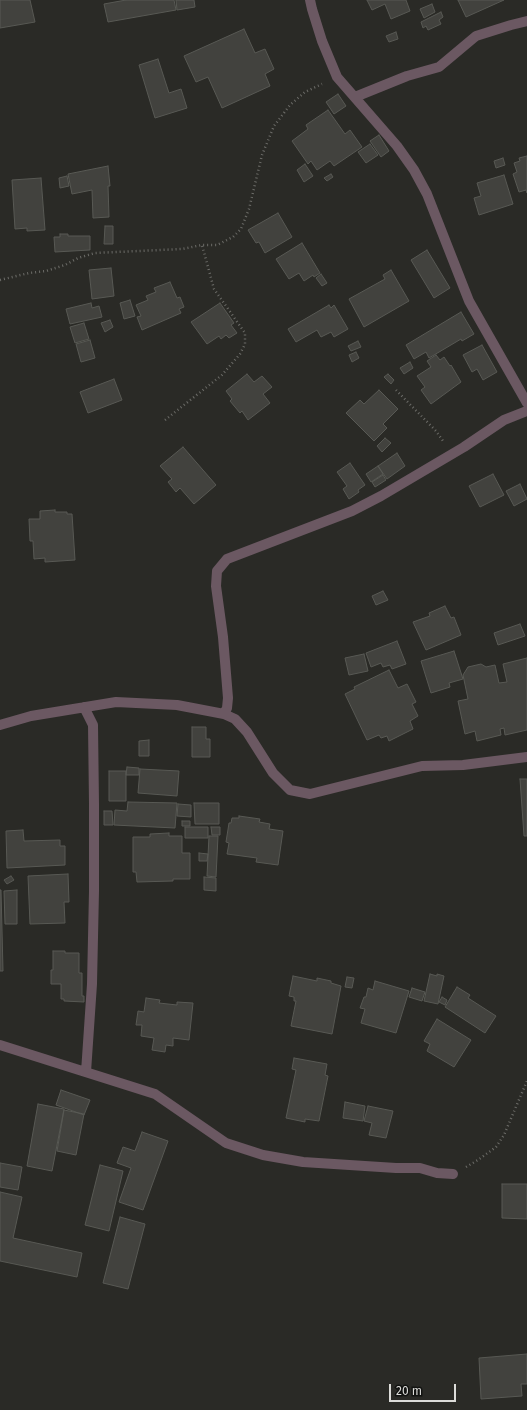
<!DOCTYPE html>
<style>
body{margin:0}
#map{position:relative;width:527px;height:1410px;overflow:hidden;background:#2a2a26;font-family:"Fira Sans",sans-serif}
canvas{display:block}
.scale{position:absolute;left:389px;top:1384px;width:67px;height:18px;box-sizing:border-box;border:2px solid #dcdcd9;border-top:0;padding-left:5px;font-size:12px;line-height:14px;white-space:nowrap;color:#dcdcd9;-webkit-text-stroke:3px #121311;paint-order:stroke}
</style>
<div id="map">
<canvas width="527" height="1410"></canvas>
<div class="scale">20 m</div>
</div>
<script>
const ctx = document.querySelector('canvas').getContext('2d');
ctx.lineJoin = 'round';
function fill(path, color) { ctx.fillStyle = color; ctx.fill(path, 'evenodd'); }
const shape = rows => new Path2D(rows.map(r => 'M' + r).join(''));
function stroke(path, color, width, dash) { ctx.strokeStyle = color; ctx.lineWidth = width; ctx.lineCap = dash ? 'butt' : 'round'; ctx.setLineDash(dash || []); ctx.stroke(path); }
const building = shape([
 [0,0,30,0,35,22,0,28,0,0],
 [126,0,174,0,176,10,108,22,104,4,126,0],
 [176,0,194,0,195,7,177,10,176,0],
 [367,0,406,0,410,11,391,19,385,4,372,10,367,0],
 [458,0,504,0,466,17,458,0],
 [432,4,435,12,424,18,420,9,432,4],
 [441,12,443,17,439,20,441,24,428,30,426,26,423,28,421,22,441,12],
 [244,29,255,53,265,49,274,69,265,74,270,86,222,108,208,77,196,82,184,56,244,29],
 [396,32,398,39,389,42,386,36,396,32],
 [158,59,169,93,181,89,187,108,155,118,139,65,158,59],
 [338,94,346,106,334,114,326,102,338,94],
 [328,110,345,134,350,130,362,147,334,166,330,161,317,170,311,161,308,164,292,141,308,129,306,125,328,110],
 [379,135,389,151,381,157,370,141,379,135],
 [370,144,378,155,366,163,358,152,370,144],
 [527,156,527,193,526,190,519,192,513,174,517,172,514,163,520,161,519,158,527,156],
 [503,158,505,165,496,168,494,161,503,158],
 [305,164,313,176,304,182,297,170,305,164],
 [108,166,110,186,108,186,109,217,93,218,92,190,72,194,68,174,108,166],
 [331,174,333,177,327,181,324,178,331,174],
 [504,175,513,204,479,215,474,198,481,196,477,183,504,175],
 [67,176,69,186,60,188,59,178,67,176],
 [41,178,45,230,27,231,27,228,15,229,12,180,41,178],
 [278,213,292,237,265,253,259,242,256,243,248,230,278,213],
 [105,226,113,226,113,244,104,244,105,226],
 [60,234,68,234,68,236,90,236,90,250,55,252,54,237,60,237,60,234],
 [302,243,320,273,314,277,313,275,304,281,299,273,289,279,276,259,302,243],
 [427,250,450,288,434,298,411,260,427,250],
 [111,268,114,296,92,299,89,270,111,268],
 [391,270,409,301,364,327,349,299,385,279,383,275,391,270],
 [321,274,327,283,322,286,316,278,321,274],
 [170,282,177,298,180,297,184,307,179,309,181,313,142,330,137,317,141,316,136,305,148,300,146,296,156,292,154,288,170,282],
 [130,300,135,316,124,319,120,303,130,300],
 [91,303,92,308,99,306,102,317,70,324,66,309,91,303],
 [220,303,234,323,231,325,237,333,229,338,226,335,221,339,219,336,207,344,191,322,220,303],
 [329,305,331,308,334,305,348,329,334,337,331,332,321,337,317,330,296,342,288,329,329,305],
 [461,312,474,334,462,341,461,339,429,358,426,352,414,359,406,345,461,312],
 [110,320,113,327,105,332,101,323,110,320],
 [84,323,89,339,75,343,70,327,84,323],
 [90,340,95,358,81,362,76,344,90,340],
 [358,341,361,347,351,351,348,346,358,341],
 [482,345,497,372,483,380,477,369,472,372,463,355,482,345],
 [356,352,359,358,352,362,349,355,356,352],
 [436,355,440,360,444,357,450,366,451,365,461,382,431,404,421,390,425,387,417,376,431,367,427,361,436,355],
 [410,362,413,368,404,374,400,368,410,362],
 [247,374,254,382,262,376,272,387,263,394,270,403,248,420,242,411,240,413,230,401,232,399,226,391,247,374],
 [388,374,394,380,391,384,384,377,388,374],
 [114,379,122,400,88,413,80,392,114,379],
 [379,390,398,409,383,424,387,428,374,441,346,413,360,400,364,404,379,390],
 [385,438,391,443,382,452,377,446,385,438],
 [183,447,216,485,194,504,180,488,176,492,168,482,172,479,160,466,183,447],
 [397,453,405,466,387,479,378,466,397,453],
 [350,463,365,485,358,490,359,492,349,499,343,489,347,486,337,472,350,463],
 [378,466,383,474,371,482,366,474,378,466],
 [493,474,504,495,480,507,469,486,493,474],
 [383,475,386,480,375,487,372,482,383,475],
 [520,484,527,499,514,506,506,491,520,484],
 [55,510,55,512,67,512,67,514,72,514,75,560,45,562,45,558,34,559,33,541,30,541,29,519,40,519,40,511,55,510],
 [383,591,388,600,376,605,372,596,383,591],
 [445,606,451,618,454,617,461,635,426,650,413,622,430,616,429,613,445,606],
 [520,624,525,636,498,645,494,633,520,624],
 [397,641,406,664,392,669,390,665,383,667,381,663,371,667,366,653,397,641],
 [454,651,463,679,449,683,450,687,431,693,421,661,454,651],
 [364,654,368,671,349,675,345,658,364,654],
 [527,658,527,730,505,735,504,728,500,729,501,735,477,741,475,731,465,734,458,701,468,699,463,675,468,667,481,664,486,667,495,665,499,683,507,682,503,664,527,658],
 [389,670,398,688,407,684,416,702,412,704,418,716,410,721,413,729,389,741,387,736,381,738,379,735,367,740,345,694,355,689,354,687,389,670],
 [192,727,206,727,206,739,210,739,210,757,192,757,192,727],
 [149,740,149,756,139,756,139,741,149,740],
 [127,767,139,768,139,775,126,775,127,767],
 [140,769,179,771,177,796,138,793,140,769],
 [109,771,126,771,126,801,109,801,109,771],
 [520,779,527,779,527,836,524,836,520,779],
 [128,802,177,803,175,828,114,825,115,810,127,811,128,802],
 [194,803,219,803,219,824,195,824,194,803],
 [178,804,191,805,191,817,177,816,178,804],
 [104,811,112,811,113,825,104,825,104,811],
 [239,816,260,819,259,822,270,824,269,829,283,831,278,865,256,862,257,858,227,854,229,843,226,842,229,823,231,823,232,818,239,818,239,816],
 [182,821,190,821,190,826,182,826,182,821],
 [185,827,208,827,208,838,185,838,185,827],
 [211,827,220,827,220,835,212,835,211,827],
 [23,830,24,841,60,840,60,846,65,846,65,865,7,868,6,831,23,830],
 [169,833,169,836,182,836,182,853,190,853,190,879,173,879,173,881,137,882,136,872,133,872,133,837,150,837,150,834,169,833],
 [209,836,218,836,216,877,207,876,209,836],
 [199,853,208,854,207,861,199,861,199,853],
 [68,874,69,902,64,902,65,923,30,924,28,876,68,874],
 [11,876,14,880,7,884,4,880,11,876],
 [204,877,216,878,216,891,204,890,204,877],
 [0,890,1,890,3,971,0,971,0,890],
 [17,890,17,924,5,924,4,891,17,890],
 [53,951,65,951,65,953,79,953,79,973,82,973,82,996,84,996,84,1002,64,1001,64,999,61,999,61,984,51,984,51,970,53,970,53,951],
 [430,974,437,976,437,974,444,976,438,1004,424,1001,430,974],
 [293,976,317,981,317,978,331,981,331,983,341,986,332,1034,291,1026,296,1001,294,1001,294,997,289,996,293,976],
 [347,977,354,978,352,988,345,987,347,977],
 [375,981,409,991,396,1033,361,1023,365,1009,360,1008,364,997,366,997,368,988,373,990,375,981],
 [457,987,470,995,468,998,496,1016,485,1033,445,1007,457,987],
 [412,988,425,992,422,1001,409,997,412,988],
 [442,997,447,1000,445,1005,439,1002,442,997],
 [146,998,160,1000,159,1003,177,1005,177,1002,193,1003,189,1040,173,1038,173,1046,166,1045,165,1052,152,1050,154,1038,141,1036,142,1025,136,1025,138,1011,144,1012,146,998],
 [437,1019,471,1040,454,1067,427,1051,430,1044,424,1041,437,1019],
 [294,1058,327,1064,325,1075,328,1076,319,1121,305,1119,305,1122,286,1118,296,1070,292,1069,294,1058],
 [61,1090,90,1100,84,1115,56,1105,61,1090],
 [345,1102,365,1106,363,1121,343,1118,345,1102],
 [38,1104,64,1109,52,1171,27,1166,38,1104],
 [368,1106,393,1111,386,1138,369,1135,372,1123,364,1121,368,1106],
 [64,1110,84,1114,76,1155,57,1151,64,1110],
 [142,1132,168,1141,143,1210,119,1202,131,1168,117,1163,123,1147,135,1151,142,1132],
 [0,1163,22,1167,18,1190,0,1187,0,1163],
 [100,1165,123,1171,109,1231,85,1225,100,1165],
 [502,1184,527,1184,527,1219,502,1218,502,1184],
 [0,1192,22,1197,13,1238,82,1253,77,1277,0,1261,0,1192],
 [120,1217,145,1224,128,1289,103,1283,120,1217],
 [527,1354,527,1384,521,1384,522,1396,481,1399,479,1358,527,1354]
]);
fill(building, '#42423e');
stroke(building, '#585954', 1);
stroke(shape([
 [0,280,29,273,46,271,65,265,78,258,95,253,182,249,202,245,217,245,233,237,241,229,249,209,262,155,274,126,290,105,305,92,322,84],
 [396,390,436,431,443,441],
 [165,420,222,375,240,354,245,344,245,333,214,289,202,245],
 [466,1167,478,1160,496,1147,504,1135,527,1081]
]), '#6c6c68', 2.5, [1, 3]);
stroke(shape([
 [310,0,312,9,322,41,337,77,397,146,414,170,427,194,469,301,527,403],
 [355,97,407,76,439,67,476,36,511,25,527,21],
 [84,707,93,725,94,804,94,891,92,984,86,1072],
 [224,714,227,708,228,698,223,637,216,586,217,571,227,559,352,511,381,496,464,447,504,420,527,411],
 [0,725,31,716,116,702,177,705,224,714,235,719,247,732,273,773,290,790,310,794,422,766,463,765,527,757],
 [0,1045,155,1094,226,1143,263,1155,303,1162,396,1168,420,1168,437,1173,453,1174]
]), '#6b5862', 10);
</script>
